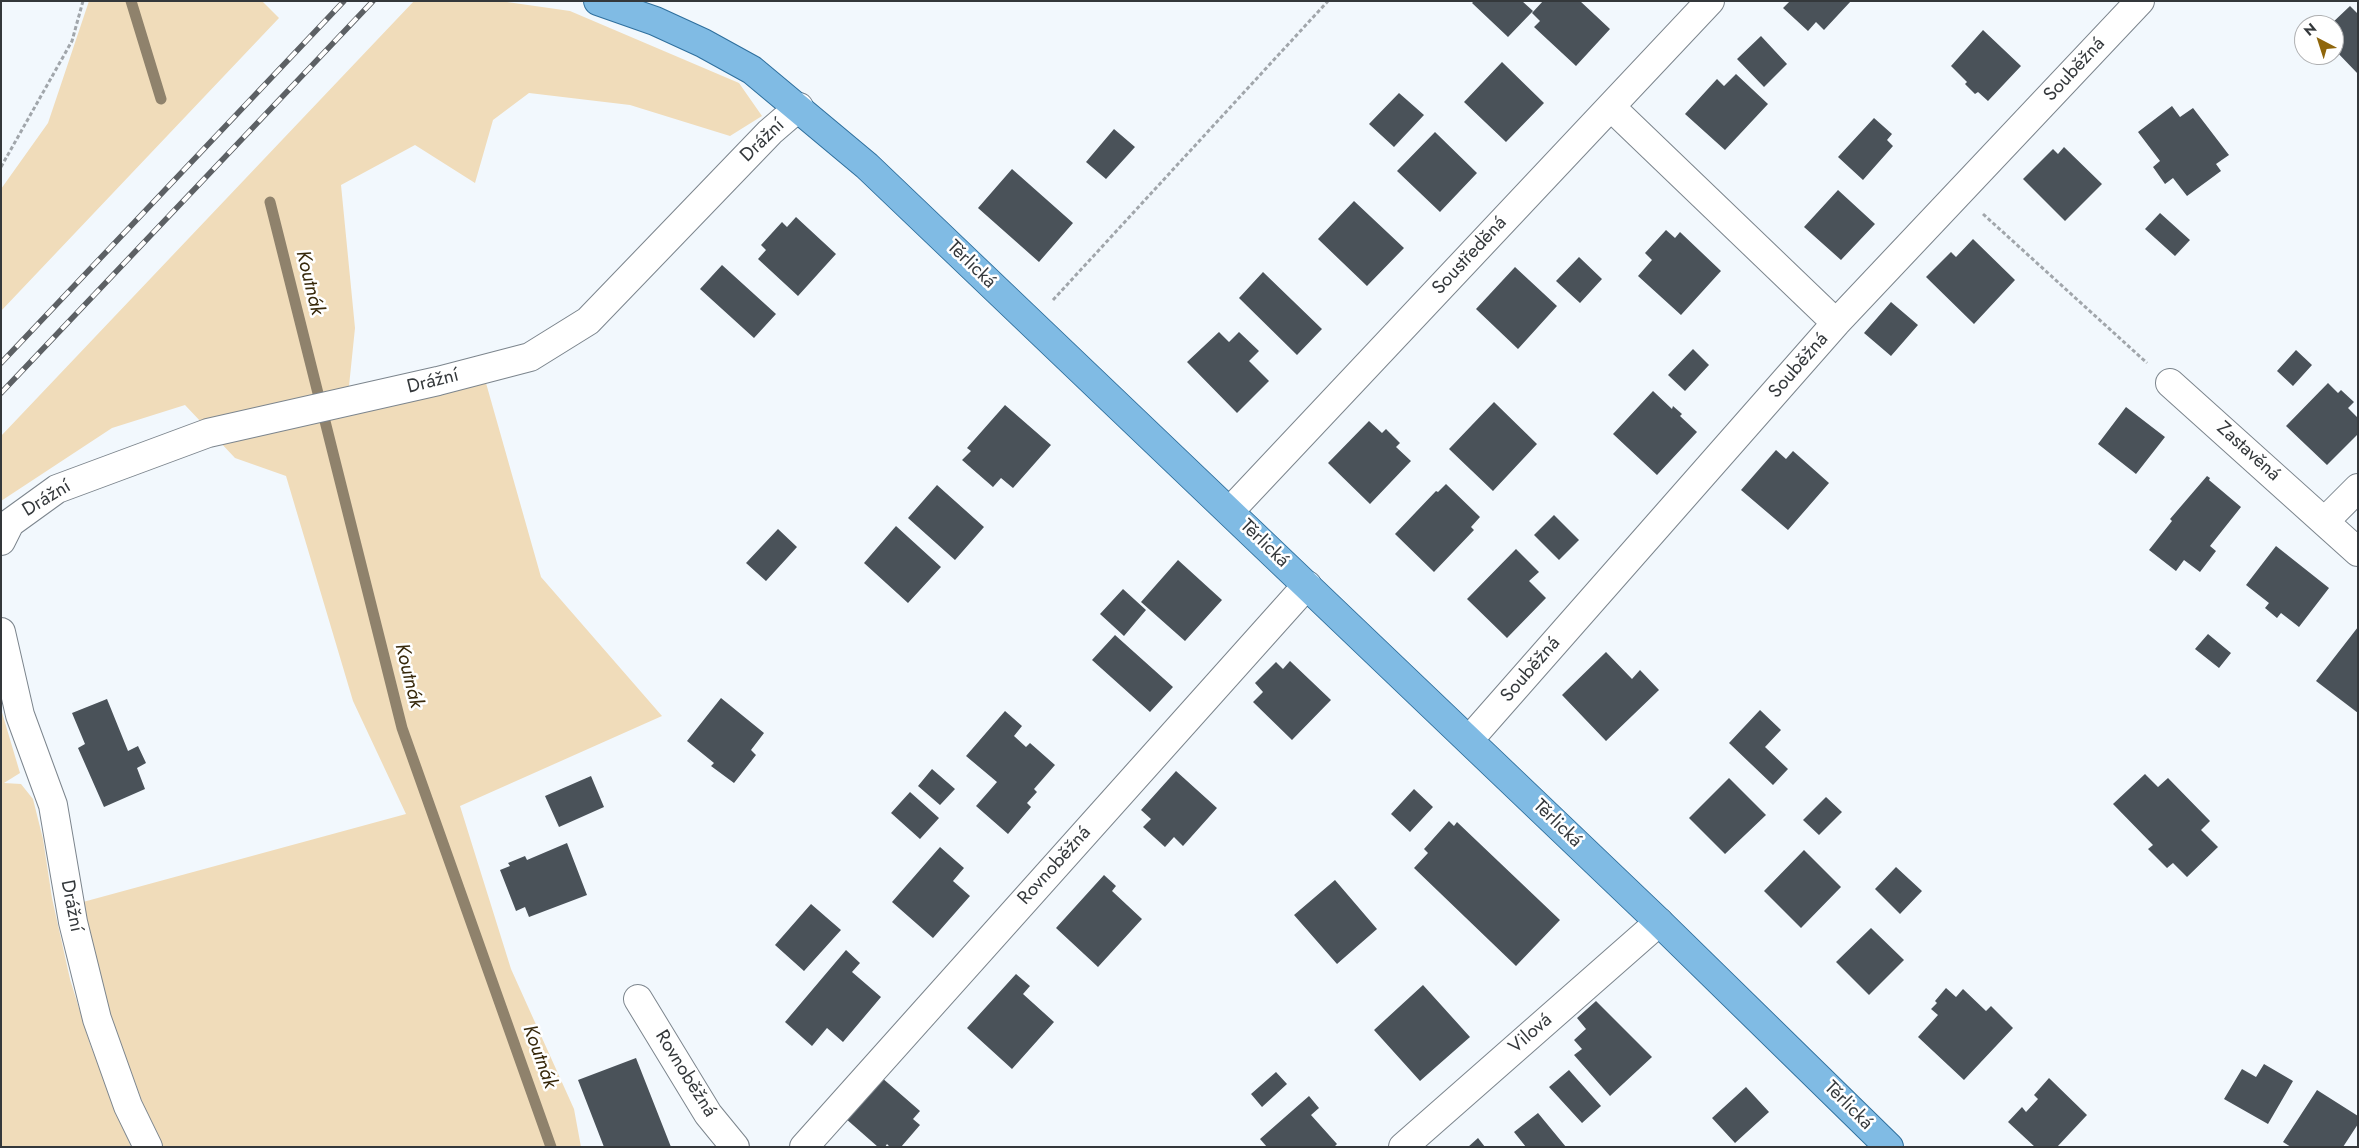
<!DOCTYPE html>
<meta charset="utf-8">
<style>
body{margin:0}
#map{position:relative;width:2359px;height:1148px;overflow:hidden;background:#f2f8fd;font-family:Jost,sans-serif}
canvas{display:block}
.frame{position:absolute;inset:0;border:2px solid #34383b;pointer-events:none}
.north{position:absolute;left:2294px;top:15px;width:50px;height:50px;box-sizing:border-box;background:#fff;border:1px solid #aeafb1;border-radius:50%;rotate:320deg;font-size:14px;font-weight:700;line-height:20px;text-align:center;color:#34383b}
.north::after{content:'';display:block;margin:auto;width:18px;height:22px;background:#8f660c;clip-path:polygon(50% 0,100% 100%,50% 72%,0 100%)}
</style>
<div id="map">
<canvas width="2359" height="1148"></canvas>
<div class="frame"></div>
<div class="north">N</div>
</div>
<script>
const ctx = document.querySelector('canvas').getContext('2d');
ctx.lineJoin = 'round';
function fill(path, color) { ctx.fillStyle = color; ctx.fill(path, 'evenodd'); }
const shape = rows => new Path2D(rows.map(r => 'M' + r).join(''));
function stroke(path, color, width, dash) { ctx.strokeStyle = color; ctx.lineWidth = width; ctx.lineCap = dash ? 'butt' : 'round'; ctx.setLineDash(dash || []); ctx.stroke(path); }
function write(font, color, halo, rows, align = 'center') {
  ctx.font = font + ' Jost,sans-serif'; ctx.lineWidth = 5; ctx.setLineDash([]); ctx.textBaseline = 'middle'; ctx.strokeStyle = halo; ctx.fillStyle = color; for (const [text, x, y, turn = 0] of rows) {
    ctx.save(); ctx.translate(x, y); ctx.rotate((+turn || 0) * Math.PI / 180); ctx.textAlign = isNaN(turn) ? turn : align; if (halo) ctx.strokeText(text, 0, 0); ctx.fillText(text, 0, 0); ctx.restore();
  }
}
fill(shape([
 [89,1,262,1,279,18,1,311,1,189,48,123],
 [414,1,500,1,570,11,739,83,762,116,730,136,630,105,529,93,493,120,475,183,415,145,341,185,355,328,346,415,486,383,541,577,662,716,460,806,511,969,574,1109,581,1147,162,1147,147,1115,109,1011,83,902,406,814,353,701,286,476,235,458,185,405,112,428,1,501,1,436],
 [1,709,20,773,4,783,21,784,33,799,43,839,52,898,70,979,90,1044,131,1147,1,1147]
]), '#f0dcba');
stroke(shape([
 [131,1,161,99],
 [270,202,402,728,551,1147]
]), '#8f826c', 11);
fill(shape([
 [1474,1,1522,1,1533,11,1508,37,1472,3],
 [1543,1,1580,1,1610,29,1576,66,1534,27,1540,21,1532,13],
 [1790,1,1851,1,1824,30,1816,22,1808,31,1783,8],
 [2350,6,2358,14,2358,74,2334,49,2334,25,2330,25],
 [1983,30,2021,66,1988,101,1978,92,1975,94,1965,84,1967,82,1951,66],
 [1761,36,1787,64,1764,87,1737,59],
 [1502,62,1544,103,1506,142,1464,102],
 [1736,74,1768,104,1725,150,1685,114,1717,79,1724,86],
 [1399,93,1424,115,1394,147,1369,124],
 [2172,106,2180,117,2193,108,2229,155,2216,164,2221,171,2187,196,2173,178,2165,184,2153,167,2160,161,2138,132],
 [1874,118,1892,134,1887,140,1893,146,1863,180,1838,157],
 [1114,129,1135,147,1106,179,1086,162],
 [1435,132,1477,173,1440,212,1397,171],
 [2064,147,2102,184,2065,221,2023,179,2053,149,2058,154],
 [1012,169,1073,223,1039,262,978,208],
 [1838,190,1875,224,1841,260,1804,227],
 [1354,201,1404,248,1367,286,1318,239],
 [2160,213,2190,240,2175,256,2145,229],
 [796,217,836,254,798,296,758,259,766,250,761,245,782,222,787,227],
 [1666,230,1675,238,1680,232,1721,271,1681,315,1638,276,1652,260,1645,253],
 [1973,239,2015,280,1974,324,1926,277,1951,252,1956,257],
 [1579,257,1602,279,1580,303,1556,281],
 [722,265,776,314,754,338,700,289],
 [1515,267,1557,306,1518,349,1476,309],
 [1263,272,1322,329,1297,355,1239,298],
 [1891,302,1918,325,1891,356,1864,333],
 [1219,332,1229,342,1239,332,1259,351,1249,361,1269,381,1237,413,1187,362],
 [1693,349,1709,365,1685,391,1668,375],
 [2296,350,2312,365,2293,386,2277,371],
 [2328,383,2338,393,2341,390,2354,402,2348,408,2358,418,2358,434,2327,465,2286,426],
 [1653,391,1672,409,1673,406,1682,414,1680,416,1697,432,1657,475,1613,434],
 [1494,402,1537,444,1493,491,1449,449],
 [1005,405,1051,445,1013,488,1001,478,993,487,962,460,971,451,967,448],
 [2126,407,2165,437,2136,474,2098,444],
 [1369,421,1382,433,1386,429,1400,443,1396,447,1411,461,1370,504,1328,463],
 [1776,450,1786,459,1793,451,1829,483,1788,530,1741,490],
 [2207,476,2210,478,2209,480,2241,507,2210,546,2216,551,2200,572,2184,560,2176,571,2149,550,2172,521,2170,519],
 [1446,484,1480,517,1471,527,1474,530,1434,572,1395,534,1436,491,1438,492],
 [937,485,984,527,955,560,908,518],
 [1554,515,1579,540,1559,560,1534,535],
 [896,526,941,567,908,603,864,563],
 [778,529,797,547,766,581,746,563],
 [2276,546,2329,588,2299,627,2281,613,2277,618,2265,608,2269,603,2246,585],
 [1516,549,1539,572,1529,581,1546,598,1507,638,1467,599],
 [1178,560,1222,600,1185,641,1141,602],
 [1123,589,1146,610,1124,636,1100,614],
 [2358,627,2358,713,2316,681],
 [2208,634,2231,653,2219,668,2195,649],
 [1115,635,1173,687,1150,712,1092,660],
 [1606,652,1632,679,1640,670,1659,690,1606,741,1562,695],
 [1290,661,1331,700,1292,740,1253,702,1263,692,1255,683,1276,662,1283,669],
 [721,698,764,733,751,750,756,755,734,783,711,766,714,763,687,741],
 [107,699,128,751,138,746,146,763,137,768,145,789,104,807,78,748,85,744,72,713],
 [1760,710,1781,730,1765,747,1788,769,1773,785,1729,743],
 [1005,711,1022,726,1014,736,1026,747,1030,743,1055,765,1034,789,1037,792,1027,803,1031,807,1008,834,976,806,997,782,966,756],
 [932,769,955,789,940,805,918,786],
 [1176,771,1217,808,1183,846,1174,837,1165,847,1143,827,1151,819,1141,810],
 [2145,774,2158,787,2168,778,2210,821,2201,830,2218,847,2187,877,2173,863,2167,868,2148,849,2153,845,2113,804],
 [591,776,604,807,559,827,545,796],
 [1729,778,1766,815,1725,854,1689,818],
 [1414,789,1433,807,1410,832,1391,814],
 [910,792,939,818,920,839,891,813],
 [1826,797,1842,812,1819,835,1803,820],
 [1449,821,1454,826,1457,822,1560,920,1516,966,1414,868,1428,853,1424,849],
 [567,843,587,895,529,917,525,907,516,911,500,870,510,866,508,863,525,856,527,860],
 [940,847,964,868,953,881,970,896,933,938,892,902],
 [1804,850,1841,887,1801,928,1764,891],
 [1896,867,1922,891,1900,914,1875,889],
 [1104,875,1116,886,1112,891,1142,919,1098,967,1056,928],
 [1335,880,1377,929,1337,964,1294,915],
 [811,904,841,930,804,971,775,945],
 [1871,928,1904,960,1869,995,1836,962],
 [846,950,860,963,852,972,881,997,843,1042,827,1028,812,1046,785,1022],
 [1016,974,1030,986,1023,994,1054,1022,1012,1069,967,1028],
 [1423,985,1470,1037,1420,1081,1374,1030],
 [1946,988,1956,997,1963,989,1986,1011,1991,1006,2013,1028,1964,1080,1918,1037,1938,1015,1931,1009,1937,1003,1935,1001],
 [1596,1001,1652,1057,1610,1096,1574,1055,1582,1049,1574,1040,1586,1029,1577,1018],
 [636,1058,671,1147,604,1147,578,1080],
 [2264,1064,2293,1081,2268,1124,2224,1099,2242,1069,2256,1077],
 [1569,1070,1601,1106,1582,1123,1549,1087],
 [1276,1072,1287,1084,1262,1107,1251,1094],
 [881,1077,920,1111,913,1119,920,1125,901,1147,890,1147,887,1144,885,1147,878,1147,845,1118],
 [2049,1078,2087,1115,2057,1147,2035,1147,2008,1122,2022,1107,2026,1112,2038,1099,2034,1095],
 [1746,1087,1769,1112,1735,1143,1712,1118],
 [2317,1090,2358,1116,2358,1124,2343,1147,2291,1147,2283,1142],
 [1309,1096,1319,1108,1311,1115,1337,1144,1334,1147,1267,1147,1260,1139],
 [1538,1113,1566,1147,1526,1147,1514,1132],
 [1478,1138,1485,1147,1468,1147]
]), '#4a5259');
const minor = shape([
 [1611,107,1836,323],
 [2170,383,2358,552],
 [1230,511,1710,1],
 [2325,521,2358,488],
 [1,541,10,523,57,489,208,433,438,381,530,357,588,321,770,132,799,107],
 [1,632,20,715,53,805,73,922,97,1019,128,1106,148,1147],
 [1469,740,1836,323,2140,1],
 [638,999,708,1114,735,1147],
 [804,1147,1307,585],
 [1403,1147,1659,922]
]);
const major = shape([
 [598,1,655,21,703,43,752,70,867,166,1659,922,1889,1147]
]);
stroke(minor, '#7c858d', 30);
stroke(major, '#2e6f9d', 30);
stroke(shape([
 [1,167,72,41,83,1],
 [1983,214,2147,363],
 [1053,300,1328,1]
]), '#a1a6ab', 3, [4, 2.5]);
stroke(minor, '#fff', 28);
stroke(major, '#80bbe4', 28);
const rail = shape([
 [1,363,344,1],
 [1,393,373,1]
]);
stroke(rail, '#5c6064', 5.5);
stroke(rail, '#fff', 4, [11]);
write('19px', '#34383b', '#fff', [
 ["Souběžná",2075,70,-47],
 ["Drážní",763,141,-44],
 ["Soustředěná",1470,256,-47],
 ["Těrlická",971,265,44],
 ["Souběžná",1799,366,-49],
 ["Drážní",433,382,-14],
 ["Zastavěná",2248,452,42],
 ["Drážní",47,499,-31],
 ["Těrlická",1264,544,44],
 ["Souběžná",1531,670,-49],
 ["Těrlická",1557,824,44],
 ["Rovnoběžná",1055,866,-48],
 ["Drážní",71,906,79],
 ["Vilová",1531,1034,-41],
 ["Rovnoběžná",685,1074,58],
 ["Těrlická",1848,1106,45]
]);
write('italic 20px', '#37280a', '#fff', [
 ["Koutnák",309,283,76],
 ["Koutnák",408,676,76],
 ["Koutnák",539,1057,70]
]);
</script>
